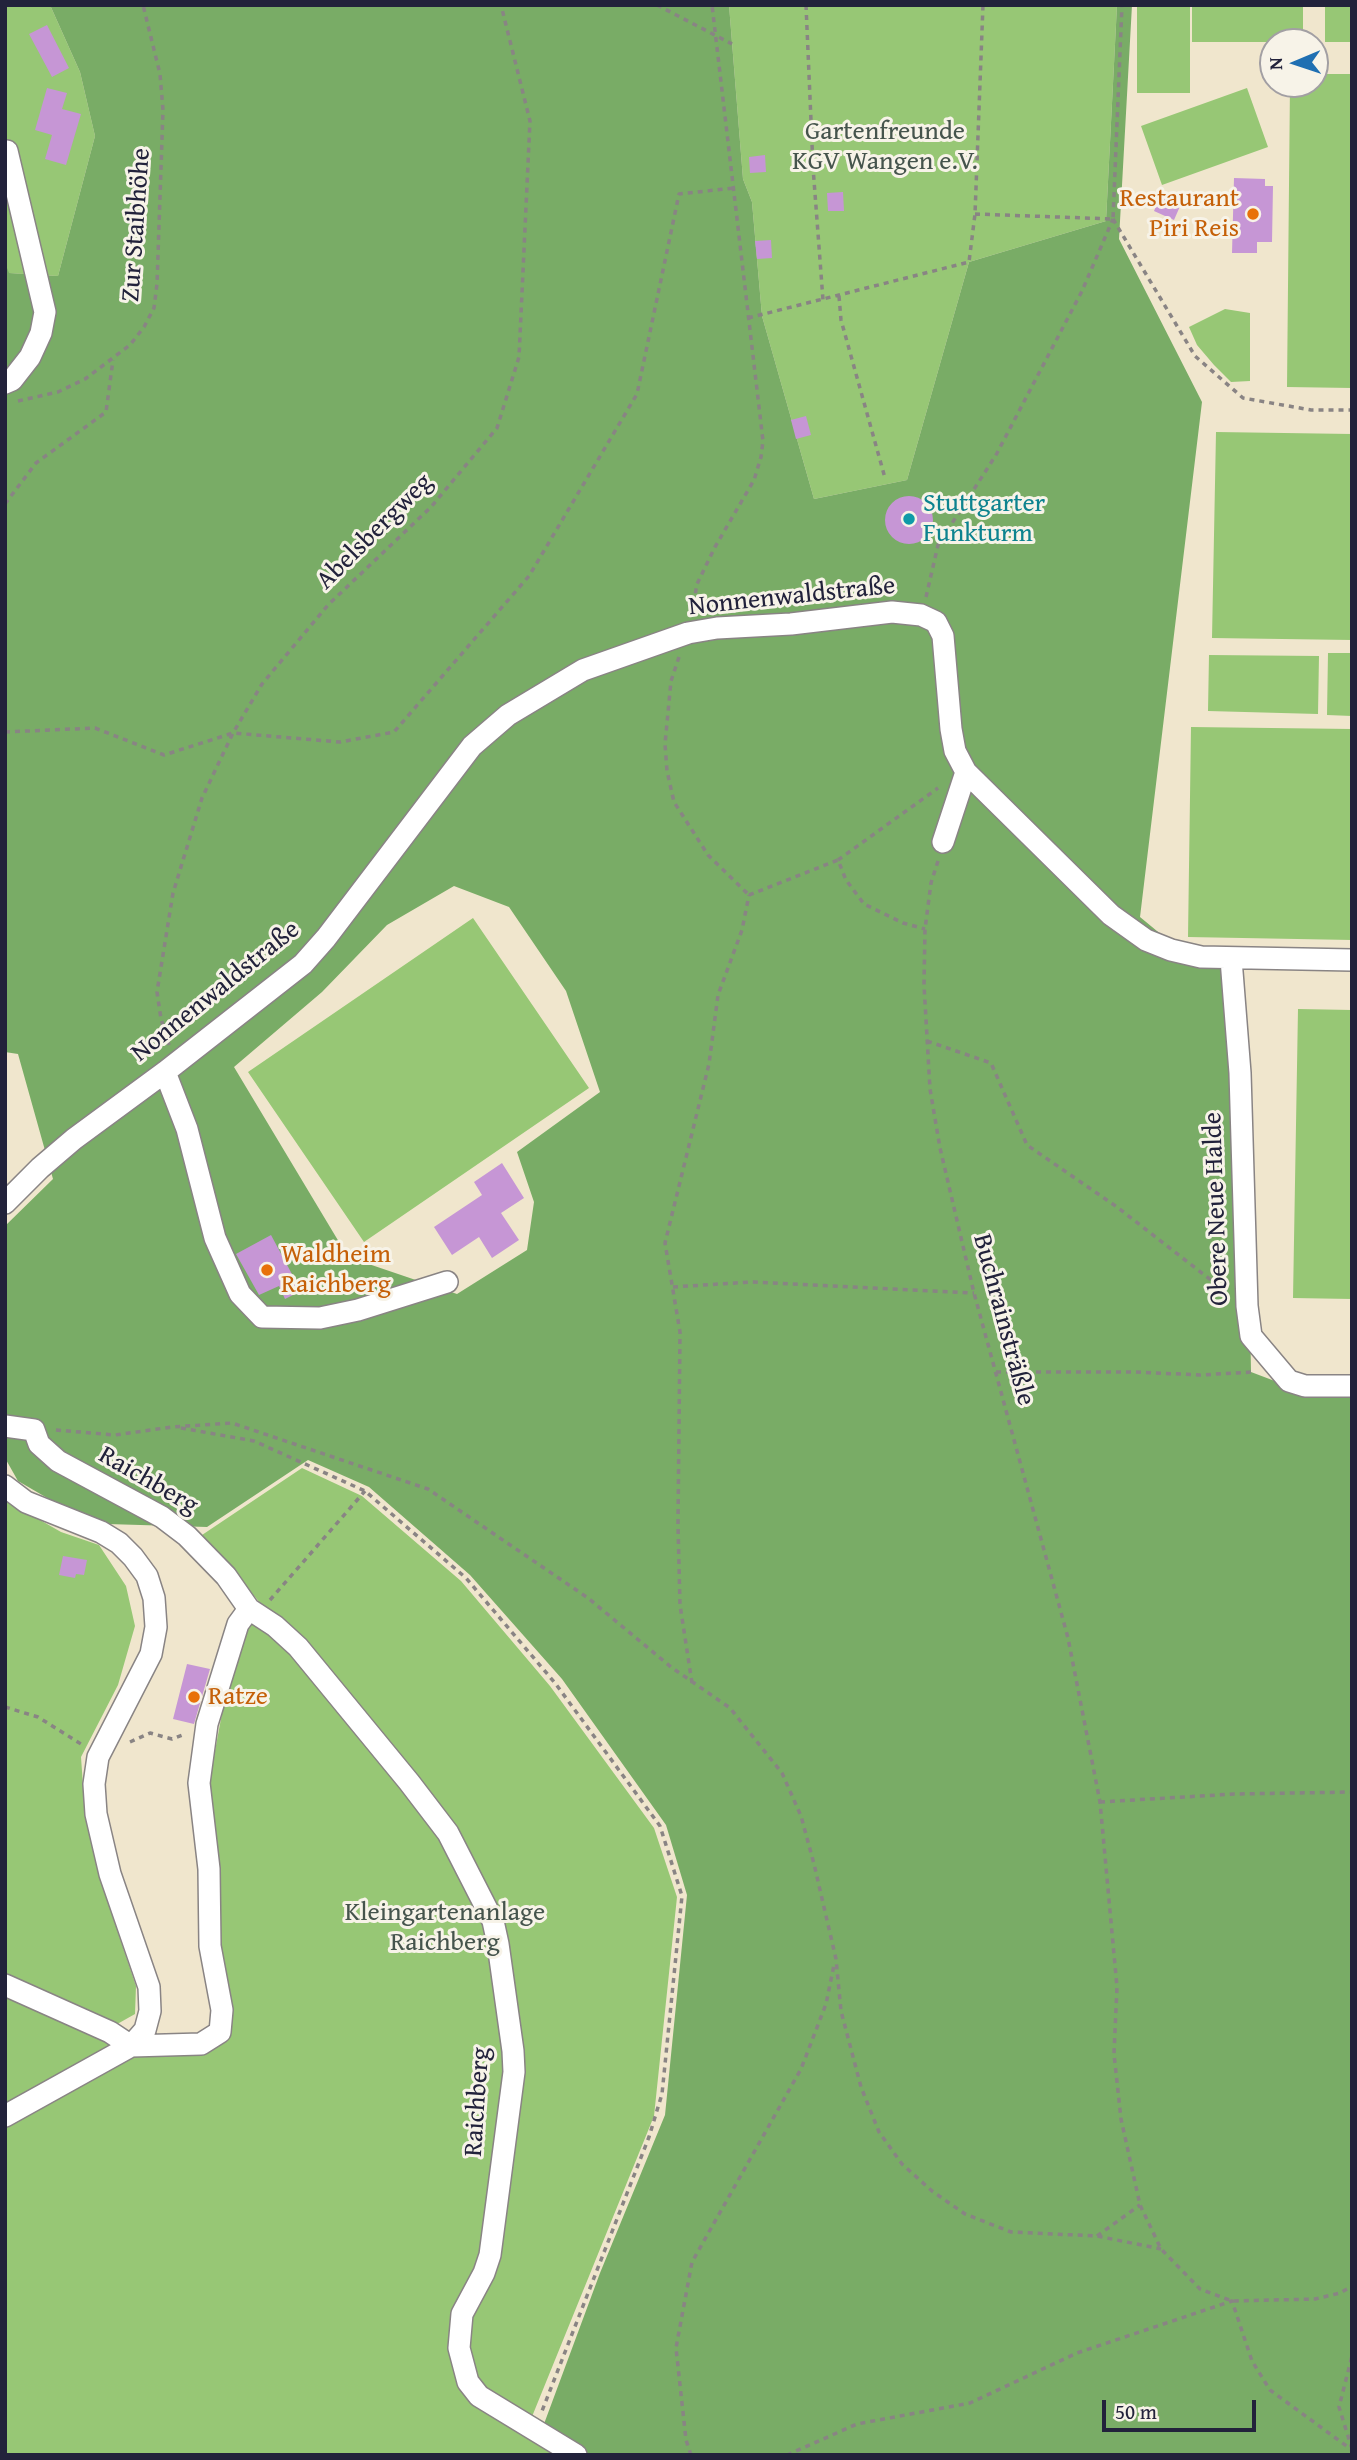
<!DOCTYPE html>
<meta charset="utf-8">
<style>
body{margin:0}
#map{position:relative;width:1357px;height:2460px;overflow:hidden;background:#f0e6cd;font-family:"Gentium Book Plus",serif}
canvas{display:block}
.frame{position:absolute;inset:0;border:7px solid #22223b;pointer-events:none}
.north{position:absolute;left:1259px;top:28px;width:70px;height:70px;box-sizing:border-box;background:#f7f3e8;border:2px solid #a29fa3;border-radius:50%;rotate:268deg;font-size:19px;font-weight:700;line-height:28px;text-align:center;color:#22223b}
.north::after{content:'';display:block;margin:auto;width:24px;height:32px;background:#1f6fb2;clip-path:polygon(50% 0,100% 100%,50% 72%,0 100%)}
.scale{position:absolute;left:1102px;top:2400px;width:154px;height:32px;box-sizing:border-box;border:4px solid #22223b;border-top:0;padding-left:9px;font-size:21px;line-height:24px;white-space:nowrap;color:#22223b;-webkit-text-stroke:5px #f7f3e8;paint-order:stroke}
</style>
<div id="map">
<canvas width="1357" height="2460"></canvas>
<div class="frame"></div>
<div class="north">N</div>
<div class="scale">50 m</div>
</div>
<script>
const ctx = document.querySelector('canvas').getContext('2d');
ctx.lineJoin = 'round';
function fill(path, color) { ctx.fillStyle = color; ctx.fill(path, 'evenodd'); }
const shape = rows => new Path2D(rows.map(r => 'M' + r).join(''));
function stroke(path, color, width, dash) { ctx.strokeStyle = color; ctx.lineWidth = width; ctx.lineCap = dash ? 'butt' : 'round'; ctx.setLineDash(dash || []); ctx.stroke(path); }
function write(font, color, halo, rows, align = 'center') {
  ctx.font = font + ' "Gentium Book Plus",serif'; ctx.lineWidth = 6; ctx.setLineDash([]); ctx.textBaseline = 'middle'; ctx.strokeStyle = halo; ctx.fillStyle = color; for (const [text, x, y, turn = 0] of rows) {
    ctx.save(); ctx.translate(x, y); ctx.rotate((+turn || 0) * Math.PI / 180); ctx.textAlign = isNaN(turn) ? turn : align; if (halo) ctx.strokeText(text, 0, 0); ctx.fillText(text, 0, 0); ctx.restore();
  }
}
fill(shape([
 [5,5,50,5,80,72,95,136,58,276,8,273,5,263],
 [729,5,1117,5,1106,221,969,262,907,480,814,499,762,316,752,202,743,179],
 [1137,5,1190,5,1190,93,1137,93],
 [1192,5,1303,5,1303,42,1192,42],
 [1325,5,1352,5,1352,42,1325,42],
 [1315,74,1352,74,1352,388,1287,387,1290,84,1315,84],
 [1247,88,1268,147,1162,185,1141,126],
 [1225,309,1250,313,1250,381,1231,382,1214,365,1197,345,1189,327],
 [1216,432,1352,434,1352,640,1212,638],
 [1328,653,1352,653,1352,716,1327,715],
 [1209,655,1319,656,1318,714,1208,711],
 [1191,727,1352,729,1352,940,1188,937],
 [473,918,589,1088,364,1242,248,1072],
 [1298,1009,1352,1010,1352,1299,1293,1298],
 [302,1468,362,1496,461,1581,550,1686,654,1828,677,1897,654,2116,529,2424,584,2455,5,2455,5,1500,61,1532,99,1545,126,1586,135,1626,118,1685,81,1757,85,1814,99,1876,136,1986,135,2014,112,2027,134,2055,220,2043,231,2028,217,1944,209,1783,223,1708,247,1628,261,1604,202,1535]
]), '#97c775');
fill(shape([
 [50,5,729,5,743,179,752,202,762,316,814,499,907,480,969,262,1106,221,1117,5,1132,5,1119,239,1202,402,1140,917,1163,936,1244,975,1251,1372,1309,1394,1352,1392,1352,2455,584,2455,541,2432,600,2273,665,2115,687,1895,666,1825,562,1679,470,1575,369,1487,308,1460,207,1527,107,1524,73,1513,18,1481,5,1458,5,1226,53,1179,18,1054,5,1052,5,263,9,273,58,276,95,136,80,72],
 [454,886,509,907,566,991,600,1092,517,1152,534,1202,527,1250,457,1294,348,1257,234,1067,322,992,387,925]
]), '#79ac66');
fill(shape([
 [47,25,69,68,52,77,29,34],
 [47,88,67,93,62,109,81,114,66,165,45,159,52,135,35,130],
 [765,155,766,172,750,173,749,157],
 [1234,178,1265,179,1265,186,1273,186,1272,242,1257,242,1257,253,1232,253],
 [843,192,844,211,828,211,827,193],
 [1161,195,1181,204,1174,220,1154,211],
 [771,240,772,258,757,259,755,241],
 [806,416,811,435,796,439,791,420],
 '885 520a24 24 0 1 1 48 0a24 24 0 1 1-48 0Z',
 [502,1163,524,1198,501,1213,519,1240,492,1258,479,1237,452,1255,434,1227,482,1195,474,1182],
 [271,1235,301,1291,285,1299,279,1286,259,1295,236,1254],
 [63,1556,87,1560,84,1575,76,1574,75,1578,59,1575],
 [187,1664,210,1669,194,1724,173,1719]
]), '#c696d5');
const minor = shape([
 [5,383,12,380,30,357,41,333,45,312,7,151],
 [943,842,966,772],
 [1231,959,1240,1073,1247,1306,1251,1336,1289,1381,1305,1386,1352,1386],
 [165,1072,187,1129,215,1238,240,1294,262,1317,320,1318,358,1310,447,1282],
 [5,1203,40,1168,74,1139,165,1072,303,964,326,938,472,746,508,715,583,670,688,633,717,628,791,624,892,612,921,615,936,622,943,636,951,729,955,751,966,772,1111,915,1146,940,1171,950,1201,957,1352,960],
 [5,1426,34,1430,39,1444,58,1461,162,1517,187,1536,226,1576,249,1609,275,1626,298,1647,409,1782,448,1833,493,1921,498,1944,513,2051,514,2072,490,2255,484,2273,462,2314,459,2348,468,2382,479,2396,576,2455],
 [5,1486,26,1502,101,1532,119,1543,133,1557,147,1576,154,1598,156,1627,151,1654,98,1757,94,1784,96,1814,110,1874,149,1987,150,2011,145,2030,131,2046,5,2116],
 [5,1985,110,2032,131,2046,201,2044,220,2032,222,2010,210,1946,209,1869,199,1783,207,1724,238,1624,249,1609]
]);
stroke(minor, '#898484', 24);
stroke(shape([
 [657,5,732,44],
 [806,5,813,167,823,300],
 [975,214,1113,219,1122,5],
 [1113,219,1195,356,1243,398,1311,410,1352,410],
 [839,296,841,320,885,478],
 [748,318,969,262,975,214,983,5],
 [18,401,58,392,85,379,130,345,144,327,154,308,157,284,163,110,160,74,143,5],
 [5,504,36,463,106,412,113,360],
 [926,597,938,545,996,455,1082,291,1113,219],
 [692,613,697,584,715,547,754,480,761,457,763,441,712,5],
 [679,657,671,681,665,744,667,771,674,802,708,855,749,895],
 [5,732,95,728,164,755,233,733,340,742,394,732,529,576,637,394,679,194,734,188],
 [838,860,938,788],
 [938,861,931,883,925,929,924,985,930,1089,940,1148,974,1293,1068,1638,1100,1802,1117,1987,1114,2054,1121,2119,1140,2205,1161,2249,1200,2289,1232,2301,1315,2299,1340,2293,1352,2286],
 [749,895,838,860,846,880,864,904,903,923,925,929],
 [927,1041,991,1063,1027,1145,1117,1207,1225,1291],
 [169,1045,161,1019,157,992,173,893,202,798,233,733,262,684,328,605,431,507,497,428,519,357,530,121,501,5],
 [673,1287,751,1282,974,1293],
 [996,1372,1136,1372,1200,1375,1253,1372],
 [181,1428,254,1441,365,1491,466,1578,555,1683,660,1826,682,1896,662,2094,649,2137,542,2411],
 [56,1430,115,1435,172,1427,232,1423,428,1489,588,1598,671,1667,730,1708,782,1773,801,1816,814,1864,836,1959,841,2011,861,2087,879,2132,902,2164,932,2191,965,2214,1011,2232,1097,2236,1161,2249],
 [270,1600,365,1491],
 [692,1683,680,1605,678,1525,680,1332,665,1243,709,1064,718,995,742,930,749,895],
 [5,1707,38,1717,81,1744],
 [130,1742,150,1733,172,1739,185,1734],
 [1100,1802,1234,1794,1352,1792],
 [1097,2236,1140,2205],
 [1352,2307,1352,2331],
 [1352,2449,1339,2407,1352,2356],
 [691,2455,686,2440,676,2348,692,2262,801,2069,826,2004,834,1965],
 [787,2455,857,2424,970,2403,1077,2353,1232,2301,1252,2361,1270,2390,1352,2450]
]), '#898484', 3.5, [5, 5]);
stroke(minor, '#fff', 21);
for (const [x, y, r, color] of [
 [1253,214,7,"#e8710a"],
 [909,519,7,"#0f9aa8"],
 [267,1270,7,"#e8710a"],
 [194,1697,7,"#e8710a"]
]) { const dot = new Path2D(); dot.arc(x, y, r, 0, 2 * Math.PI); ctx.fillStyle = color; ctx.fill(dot); stroke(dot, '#f7f3e8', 2.5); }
write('26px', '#45544c', '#f7f3e8', [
 ["Gartenfreunde",885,132],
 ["KGV Wangen e.V.",885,162],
 ["Kleingartenanlage",445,1913],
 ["Raichberg",445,1943]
]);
write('26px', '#c56008', '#f7f3e8', [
 ["Restaurant",1239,199,"right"],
 ["Piri Reis",1239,229,"right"],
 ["Waldheim",281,1255],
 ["Raichberg",281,1285],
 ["Ratze",208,1697]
], 'left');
write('26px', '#22223b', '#f7f3e8', [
 ["Zur Staibhöhe",137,225,-86],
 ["Abelsbergweg",375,532,-45],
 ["Nonnenwaldstraße",792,597,-6],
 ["Nonnenwaldstraße",216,992,-39],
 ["Obere Neue Halde",1217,1209,-92],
 ["Buchrainsträßle",1003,1320,75],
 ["Raichberg",148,1481,30],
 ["Raichberg",478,2102,-86]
]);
write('26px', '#0d838f', '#f7f3e8', [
 ["Stuttgarter",923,504],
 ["Funkturm",923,534]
], 'left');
</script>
